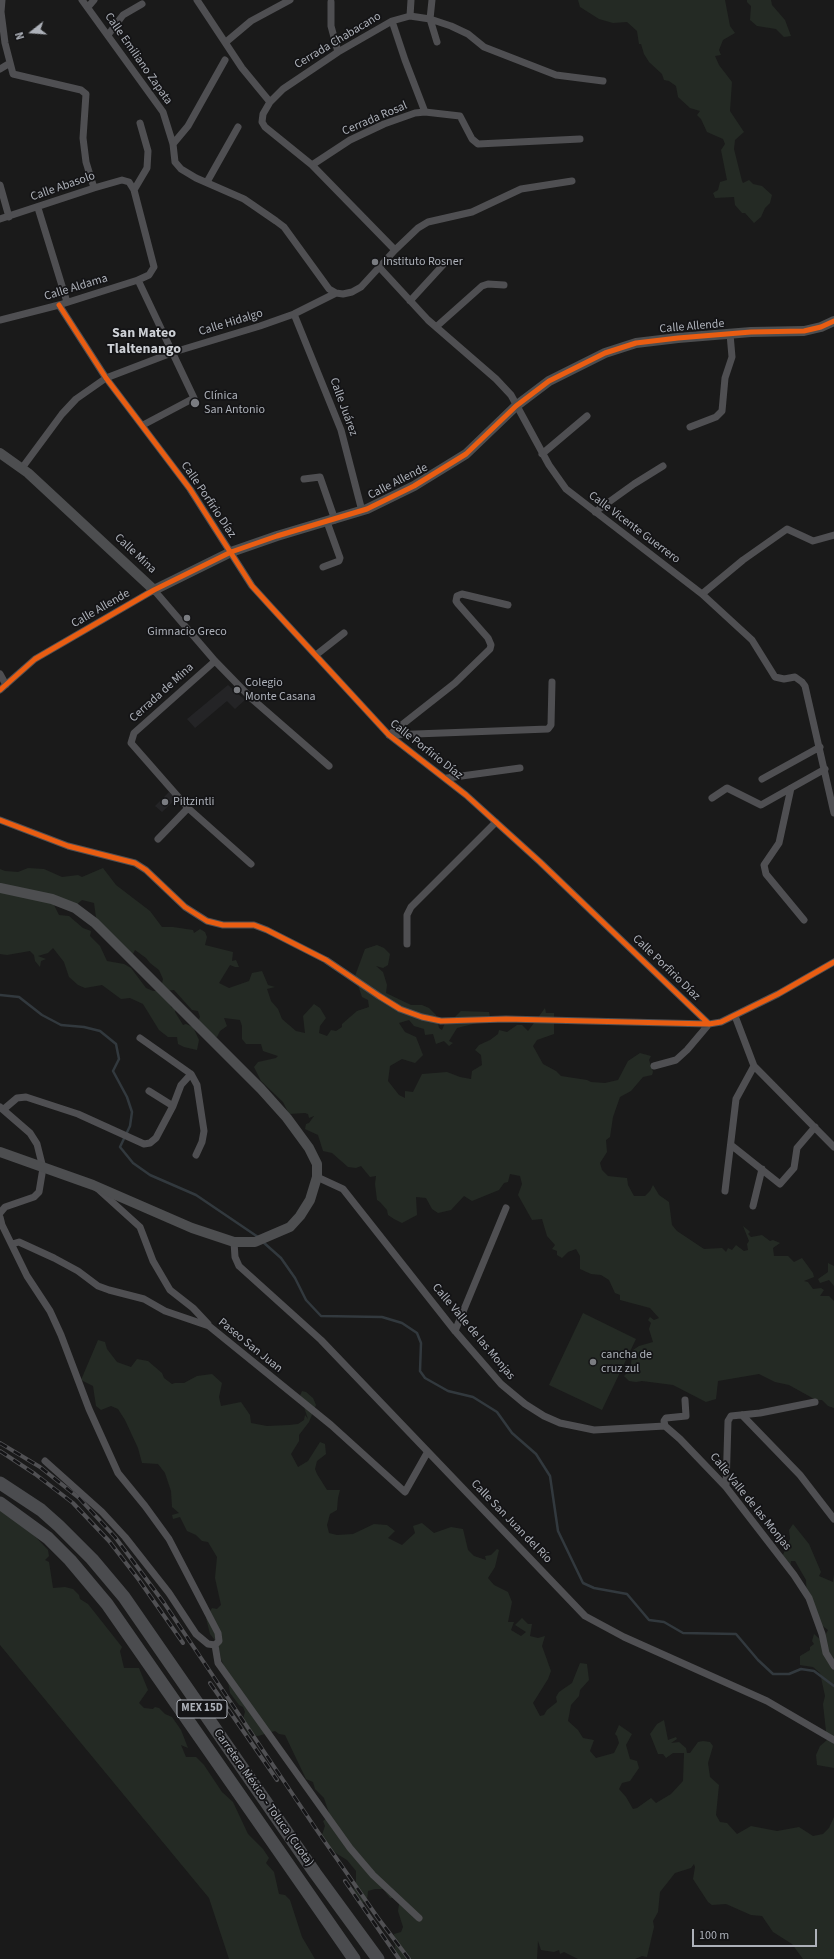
<!DOCTYPE html>
<meta charset="utf-8">
<style>
body{margin:0}
#map{position:relative;width:834px;height:1959px;overflow:hidden;background:#1a1a1a;font-family:"Source Sans 3",sans-serif}
canvas{display:block}
.north{position:absolute;left:12px;top:12px;width:40px;height:40px;-webkit-text-stroke:3px #141416;paint-order:stroke;rotate:253deg;font-size:11px;font-weight:700;line-height:16px;text-align:center;color:#adb1b9}
.north::after{content:'';display:block;margin:auto;width:14px;height:18px;background:#adb1b9;clip-path:polygon(50% 0,100% 100%,50% 72%,0 100%)}
.scale{position:absolute;left:692px;top:1929px;width:125px;height:18px;box-sizing:border-box;border:2px solid #adb1b9;border-top:0;padding-left:5px;font-size:12px;line-height:14px;white-space:nowrap;color:#adb1b9;-webkit-text-stroke:3px #141416;paint-order:stroke}
</style>
<div id="map">
<canvas width="834" height="1959"></canvas>
<div class="north">N</div>
<div class="scale">100 m</div>
</div>
<script>
const ctx = document.querySelector('canvas').getContext('2d');
ctx.lineJoin = 'round';
function fill(path, color) { ctx.fillStyle = color; ctx.fill(path, 'evenodd'); }
const shape = rows => new Path2D(rows.map(r => 'M' + r).join(''));
function stroke(path, color, width, dash) { ctx.strokeStyle = color; ctx.lineWidth = width; ctx.lineCap = dash ? 'butt' : 'round'; ctx.setLineDash(dash || []); ctx.stroke(path); }
function write(font, color, halo, rows, align = 'center') {
  ctx.font = font + ' "Source Sans 3",sans-serif'; ctx.lineWidth = 3.5; ctx.setLineDash([]); ctx.textBaseline = 'middle'; ctx.strokeStyle = halo; ctx.fillStyle = color; for (const [text, x, y, turn = 0] of rows) {
    ctx.save(); ctx.translate(x, y); ctx.rotate((+turn || 0) * Math.PI / 180); ctx.textAlign = isNaN(turn) ? turn : align; if (halo) ctx.strokeText(text, 0, 0); ctx.fillText(text, 0, 0); ctx.restore();
  }
}
fill(shape([
 [228,685,245,700,235,709,227,701,195,728,187,719],
 [169,792,176,799,162,812,155,806]
]), '#242426');
fill(shape([
 [578,0,725,0,730,26,735,33,723,40,719,50,721,55,715,56,719,65,732,82,730,111,744,132,735,140,734,149,742,181,743,183,749,180,753,184,762,186,772,195,770,203,765,208,761,217,754,223,745,213,742,213,735,205,734,197,715,198,713,193,718,190,720,182,727,180,721,150,725,144,723,139,707,132,701,119,697,115,700,111,690,108,678,97,676,86,669,81,664,80,662,74,649,62,644,54,641,44,639,44,637,31,627,22,613,23,599,19,580,7],
 [747,0,771,0,772,5,785,20,791,36,784,37,776,29,757,26,750,20,751,6,747,2],
 [28,868,44,869,62,877,78,875,82,877,103,868,116,885,150,911,162,927,173,927,193,930,194,933,200,929,205,932,207,937,205,945,233,952,232,961,236,960,239,967,235,967,230,965,219,983,229,988,249,981,252,973,262,971,268,985,275,987,267,989,271,1001,278,1009,282,1019,296,1031,305,1033,303,1016,314,1004,320,1008,326,1018,320,1026,319,1033,327,1036,331,1030,336,1031,342,1027,342,1024,357,1011,369,1007,368,1000,362,997,355,976,365,949,377,945,384,948,390,954,388,965,383,968,376,966,383,972,387,985,386,993,411,1005,422,1005,429,1008,436,1015,439,1028,442,1030,445,1023,453,1019,461,1011,489,1012,490,1017,481,1022,457,1028,449,1041,453,1043,449,1046,444,1041,436,1044,433,1034,425,1035,424,1029,414,1026,409,1020,399,1023,405,1032,416,1037,423,1055,415,1063,402,1059,390,1066,388,1081,399,1095,405,1098,405,1091,413,1092,422,1074,447,1072,460,1077,471,1079,472,1071,482,1065,481,1055,475,1050,479,1045,490,1040,498,1034,499,1030,507,1032,517,1025,522,1025,528,1031,545,1008,546,1013,554,1013,554,1034,537,1040,533,1046,543,1064,556,1071,561,1076,587,1080,591,1082,605,1083,618,1080,628,1061,640,1053,651,1056,649,1060,653,1072,652,1075,643,1077,631,1091,620,1097,613,1117,610,1137,606,1140,607,1152,600,1163,602,1170,608,1176,627,1178,628,1185,634,1196,645,1196,650,1191,653,1185,659,1195,669,1202,672,1225,677,1231,704,1249,722,1248,726,1252,728,1248,732,1250,736,1245,744,1251,748,1250,747,1244,749,1241,743,1226,748,1230,750,1232,748,1234,751,1237,762,1235,770,1241,773,1240,780,1243,773,1248,774,1256,788,1256,794,1262,802,1258,813,1273,814,1277,804,1281,808,1282,813,1289,821,1288,824,1290,820,1296,829,1296,834,1301,834,1408,828,1406,822,1400,816,1400,789,1385,775,1382,759,1374,718,1381,716,1399,706,1402,673,1385,642,1381,636,1382,629,1381,624,1376,630,1370,633,1350,639,1346,653,1342,649,1329,651,1323,648,1320,650,1317,654,1320,659,1318,650,1308,620,1300,620,1295,615,1293,609,1280,601,1275,591,1274,580,1269,580,1256,576,1249,568,1252,562,1258,557,1255,557,1251,552,1249,555,1245,547,1236,542,1219,532,1220,518,1195,522,1184,520,1176,510,1174,508,1182,504,1183,499,1190,472,1201,464,1196,451,1210,438,1213,432,1209,426,1198,416,1197,417,1215,402,1223,394,1219,388,1215,387,1210,380,1202,377,1200,375,1184,376,1176,370,1177,361,1166,356,1168,348,1167,332,1153,323,1151,318,1135,305,1129,306,1124,309,1123,314,1116,309,1118,308,1114,305,1113,289,1114,283,1102,261,1081,254,1067,258,1062,276,1058,278,1056,263,1051,261,1044,246,1044,242,1039,242,1026,240,1020,224,1018,227,1026,220,1031,217,1037,211,1036,198,1021,200,1017,198,1011,192,1010,174,990,165,991,161,988,163,979,159,970,150,963,146,958,135,950,132,956,98,932,94,903,82,900,75,906,52,901,59,915,69,916,83,928,91,931,90,936,100,946,107,961,124,964,131,968,146,988,153,991,161,991,172,1008,177,1003,175,1012,183,1025,186,1024,193,1027,199,1040,197,1050,184,1047,178,1044,177,1037,168,1037,159,1030,143,1004,130,998,121,999,102,985,85,988,78,985,69,977,64,962,53,948,48,953,38,956,46,959,41,961,40,967,35,961,34,955,30,951,7,955,0,954,0,869,5,871,18,872],
 [828,1263,834,1266,834,1286,829,1280,820,1283,818,1279,828,1272],
 [583,1313,636,1339,602,1410,549,1385],
 [98,1340,105,1342,107,1349,117,1362,131,1367,137,1359,148,1361,162,1373,164,1378,172,1384,175,1383,184,1383,197,1376,212,1374,222,1383,219,1397,221,1406,241,1402,250,1415,251,1423,267,1426,289,1425,298,1424,304,1420,305,1415,308,1419,303,1404,299,1398,302,1391,306,1392,313,1398,316,1405,309,1422,299,1435,299,1441,291,1454,298,1467,308,1461,320,1442,325,1444,326,1454,317,1461,315,1469,317,1474,327,1490,340,1490,338,1498,337,1510,330,1514,327,1525,329,1533,337,1535,353,1534,374,1524,387,1525,395,1531,388,1538,402,1545,415,1533,413,1526,422,1523,434,1533,451,1527,463,1529,468,1550,474,1556,486,1560,485,1556,491,1555,497,1549,499,1550,495,1567,488,1578,494,1585,508,1592,512,1602,508,1622,514,1622,511,1630,521,1636,526,1632,515,1625,522,1618,528,1624,532,1624,530,1636,538,1638,545,1636,542,1646,551,1671,548,1679,533,1703,540,1716,544,1715,547,1710,557,1702,556,1697,559,1692,572,1683,580,1663,587,1664,589,1680,580,1690,579,1696,571,1705,568,1721,578,1730,583,1738,594,1740,590,1751,596,1758,614,1753,619,1743,617,1736,615,1734,619,1725,632,1734,626,1745,630,1759,637,1761,639,1768,630,1781,622,1783,619,1789,626,1797,633,1809,637,1808,651,1798,656,1803,671,1794,683,1781,684,1753,673,1753,666,1758,663,1754,658,1754,650,1734,657,1724,664,1720,668,1740,676,1737,677,1739,671,1743,679,1742,686,1748,687,1753,690,1753,698,1742,703,1741,710,1742,713,1746,708,1763,710,1777,719,1785,716,1815,720,1822,727,1823,737,1834,751,1826,777,1831,799,1827,813,1836,823,1834,829,1828,834,1817,834,1959,803,1959,792,1944,773,1932,762,1916,751,1915,726,1904,712,1905,708,1902,693,1879,695,1867,694,1864,691,1868,675,1873,660,1892,658,1912,653,1921,654,1927,647,1957,642,1956,635,1959,578,1959,564,1952,560,1954,559,1950,554,1952,541,1950,538,1941,537,1959,396,1959,394,1934,401,1932,403,1927,398,1911,400,1898,390,1898,383,1889,375,1889,368,1891,367,1901,358,1904,352,1894,356,1881,356,1871,347,1860,329,1849,322,1835,325,1826,323,1821,330,1816,324,1798,315,1789,313,1782,306,1779,285,1735,279,1734,275,1731,258,1736,249,1735,242,1722,245,1712,243,1707,239,1705,230,1693,226,1671,221,1659,218,1644,210,1634,206,1618,212,1608,217,1609,221,1605,215,1578,217,1557,208,1542,202,1541,196,1535,187,1531,180,1517,173,1519,172,1515,179,1513,172,1507,171,1491,165,1473,158,1464,142,1463,138,1448,125,1420,118,1409,111,1406,101,1410,96,1406,93,1386,81,1380],
 [0,1511,3,1511,28,1529,48,1550,49,1556,45,1560,49,1562,53,1588,65,1587,73,1589,79,1595,80,1599,88,1604,122,1647,120,1651,124,1668,139,1668,148,1690,139,1703,144,1708,153,1709,155,1707,159,1708,165,1714,172,1717,181,1730,188,1748,181,1745,186,1757,196,1757,204,1765,222,1792,233,1802,248,1834,263,1849,269,1858,266,1863,274,1872,279,1894,285,1895,290,1900,302,1937,315,1959,229,1959,209,1898,0,1645],
 [793,1524,809,1544,821,1572,819,1576,833,1582,834,1574,834,1768,817,1765,816,1755,820,1746,827,1740,823,1704,825,1696,820,1673,813,1667,800,1665,800,1656,810,1650,810,1647,814,1644,812,1641,814,1634,822,1641,828,1630,820,1624,807,1602,806,1580,795,1561,791,1561,790,1568,782,1557,790,1539,789,1530]
]), '#242a24');
stroke(shape([
 [0,995,19,997,42,1015,61,1025,84,1027,100,1031,116,1044,119,1059,113,1071,127,1097,132,1112,130,1126,120,1147,133,1163,150,1175,196,1195,258,1237],
 [263,1242,281,1258,295,1278,306,1300,321,1316,382,1317,402,1323,417,1333,421,1343,420,1371,425,1378,448,1391,473,1397,497,1412,512,1433,536,1454,550,1476,558,1531,583,1583,594,1588,627,1594,649,1620,664,1622,683,1633,736,1634,758,1660,773,1674,789,1674,801,1669,814,1671,834,1686]
]), '#32393e', 2.5);
stroke(shape([
 [2,0,1,12,5,43,13,74,81,90,86,94,83,138,86,162,94,188],
 [82,0,163,112,173,144,175,162,181,169,196,178,244,199,276,221,284,227,329,289,336,293],
 [197,0,242,68,270,102],
 [432,0,430,19,437,42],
 [331,2,331,26,338,52],
 [88,7,94,0],
 [410,16,411,0],
 [392,21,405,60,425,112],
 [108,35,123,15,142,4],
 [226,42,251,21,290,0],
 [0,69,10,63],
 [173,144,188,126,225,60],
 [312,165,350,140,384,124,415,113,425,112,460,116,472,139,478,144,580,139],
 [207,182,238,127],
 [0,185,9,217],
 [134,190,147,168,148,151,140,123],
 [38,208,67,302],
 [0,219,94,188,122,180,129,182,134,190,154,267,149,275,138,280,59,305,0,320],
 [395,250,312,165,265,127,262,122,263,114,270,102,283,89,338,52,392,21,410,16,430,19,451,26,468,34,484,47,556,75,603,81],
 [380,268,428,320,496,379,511,395,549,465,566,489,702,594,752,640,775,677,784,679,795,677,802,682,805,686,834,813],
 [138,280,194,398,143,425],
 [410,301,443,265],
 [59,305,106,378,190,489,252,586,272,608,389,735,466,795,540,862,709,1024],
 [294,314,341,430,362,511],
 [436,327,482,286,488,284,504,285],
 [690,427,716,417,722,411,725,378,732,357,730,334],
 [542,454,587,416],
 [22,468,62,414,76,399,106,378,174,352,260,326,294,314,336,293,343,294,352,292,361,287,395,250,418,228,428,222,472,212,521,189,572,181],
 [304,479,320,477,335,520],
 [595,512,634,484,663,466],
 [323,567,339,561,340,558,327,522],
 [702,594,743,560,787,529,813,541,834,535],
 [316,655,344,633],
 [215,661,134,733,131,743,188,808,251,864],
 [0,674,6,685],
 [0,690,35,659,154,590,215,661,251,698,329,766],
 [389,735,455,683,490,649,491,645,488,638,458,604,456,601,457,596,462,594,508,605],
 [389,735,548,729,551,725,552,682],
 [447,778,520,768],
 [762,779,820,747],
 [791,788,779,843,764,865,766,874,804,920],
 [712,798,727,788,761,805,825,769],
 [0,820,68,846,135,863,146,870,185,907,207,921,223,925,254,925,267,930,326,960,379,996,400,1009,422,1017,441,1021,506,1019,709,1024,721,1022,778,994,834,962],
 [158,839,188,808],
 [407,944,407,915,411,907,496,822],
 [735,1016,754,1066,834,1147],
 [140,1038,191,1074],
 [654,1066,676,1060,687,1050,709,1024],
 [149,1091,173,1106],
 [4,1109,17,1098,26,1097,78,1114,144,1144,150,1143,156,1138,173,1106,181,1085,191,1074,197,1085,204,1131,202,1142,196,1155],
 [731,1145,780,1184,794,1168,797,1148,815,1127],
 [317,1177,343,1189,455,1331,501,1384,525,1404,544,1416,560,1423,594,1430,665,1426,680,1439,726,1487,794,1575,809,1598,822,1634,826,1653,834,1666],
 [98,1189,140,1227,153,1261,170,1290,193,1308,208,1324],
 [725,1191,736,1099,754,1066],
 [753,1206,762,1169],
 [0,1213,5,1207,34,1197,39,1192,43,1168,37,1144,30,1133,0,1107],
 [0,1217,2,1225,27,1276,50,1311,61,1335,89,1409,118,1473,145,1506,169,1539,218,1633,219,1641,215,1645,218,1663,350,1848,373,1875,419,1918],
 [234,1242,235,1257,239,1266,321,1340,585,1616,624,1637,767,1701,834,1740],
 [12,1244,19,1242,54,1258,78,1271,98,1286,109,1290,144,1299,165,1311,209,1326,331,1425,405,1492,427,1453],
 [455,1331,506,1208],
 [742,1415,800,1475,834,1519],
 [665,1426,664,1421,666,1418,686,1416,685,1400],
 [45,1461,102,1512,125,1537,169,1593,196,1634,208,1644,215,1645],
 [726,1487,728,1421,731,1416,760,1413,815,1402]
]), '#4f4f52', 7);
stroke(shape([
 [0,453,28,473,154,590,231,552,277,536,367,509,414,486,466,454,516,406,549,381,605,353,636,343,678,338,751,332,804,331,821,327,834,321],
 [0,888,52,899,75,908,95,923,261,1089,287,1118,309,1148,317,1164,317,1177,310,1200,300,1216,290,1227,255,1242,234,1242,192,1228,93,1185,0,1152]
]), '#4d4e50', 10);
stroke(shape([
 [0,1483,41,1510,59,1526,92,1559,124,1597,315,1873,378,1959],
 [0,1503,48,1538,70,1560,107,1604,354,1959]
]), '#4b4c4f', 13);
const rail = shape([
 [0,1443,40,1467,79,1498,115,1537,164,1603,316,1829,378,1918,409,1959],
 [0,1451,35,1474,73,1503,109,1541,139,1580,183,1643],
 [210,1683,277,1780],
 [345,1881,399,1959]
]);
stroke(rail, '#505053', 4);
stroke(rail, '#141416', 2.5, [8]);
stroke(shape([
 [59,305,106,378,190,489,252,586,272,608,389,735,466,795,540,862,709,1024],
 [0,690,35,659,154,590,231,552,277,536,367,509,414,486,466,454,516,406,549,381,605,353,636,343,678,338,751,332,804,331,821,327,834,321],
 [0,820,68,846,135,863,146,870,185,907,207,921,223,925,254,925,267,930,326,960,379,996,400,1009,422,1017,441,1021,506,1019,709,1024,721,1022,778,994,834,962]
]), '#e95d12', 5);
for (const [x, y, r, color] of [
 [375,262,4,"#7a7c81"],
 [195,403,5,"#7a7c81"],
 [187,618,4,"#7a7c81"],
 [237,690,4,"#7a7c81"],
 [165,802,4,"#7a7c81"],
 [593,1362,4,"#7a7c81"]
]) { const dot = new Path2D(); dot.arc(x, y, r, 0, 2 * Math.PI); ctx.fillStyle = color; ctx.fill(dot); stroke(dot, '#141416', 1.5); }
for (const [x, y, w] of [
 [202,1709,50]
]) { const box = new Path2D(); box.roundRect(x - w / 2, y - 9, w, 18, 3); ctx.fillStyle = '#141416'; ctx.fill(box); stroke(box, '#adb1b9', 1); }
write('bold 11px', '#adb1b9', null, [
 ["MEX 15D",202,1709]
]);
write('12px', '#adb1b9', '#141416', [
 ["Cerrada Chabacano",338,41,-31],
 ["Calle Emiliano Zapata",138,59,55],
 ["Cerrada Rosal",375,119,-23],
 ["Calle Abasolo",63,187,-19],
 ["Calle Aldama",76,288,-17],
 ["Calle Hidalgo",231,323,-17],
 ["Calle Allende",692,327,-5],
 ["Calle Juárez",343,407,70],
 ["Calle Allende",398,482,-27],
 ["Calle Porfirio Díaz",208,500,56],
 ["Calle Vicente Guerrero",634,528,37],
 ["Calle Mina",135,554,43],
 ["Calle Allende",101,609,-30],
 ["Cerrada de Mina",162,693,-42],
 ["Calle Porfirio Díaz",426,750,38],
 ["Calle Porfirio Díaz",666,968,44],
 ["Calle Valle de las Monjas",473,1332,50],
 ["Paseo San Juan",250,1346,39],
 ["Calle Valle de las Monjas",750,1502,51],
 ["Calle San Juan del Río",511,1522,46],
 ["Carretera México - Toluca (Cuota)",263,1798,55]
]);
write('12px', '#adb1b9', '#141416', [
 ["Instituto Rosner",383,262],
 ["Clínica",204,396],
 ["San Antonio",204,410],
 ["Gimnacio Greco",187,632,"center"],
 ["Colegio",245,683],
 ["Monte Casana",245,697],
 ["Piltzintli",173,802],
 ["cancha de",601,1355],
 ["cruz zul",601,1369]
], 'left');
write('bold 14px', '#cdd0d5', '#141416', [
 ["San Mateo",144,334],
 ["Tlaltenango",144,350]
]);
</script>
